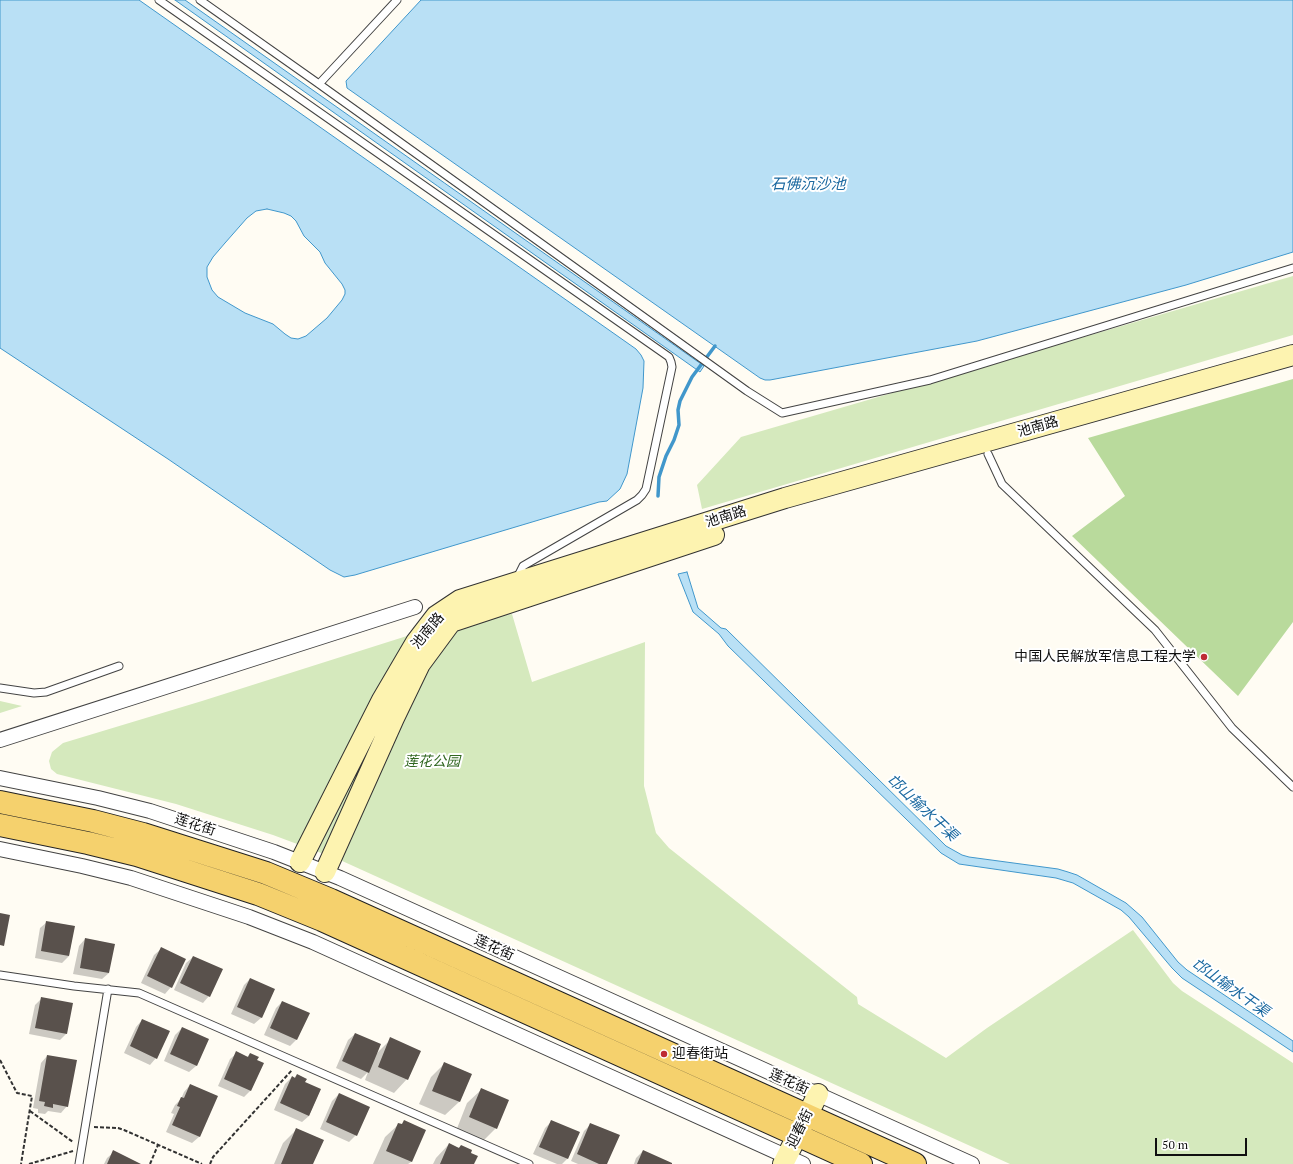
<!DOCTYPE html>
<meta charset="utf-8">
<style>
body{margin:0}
#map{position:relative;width:1293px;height:1164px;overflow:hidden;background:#fffcf3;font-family:"PT Serif",serif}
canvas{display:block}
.scale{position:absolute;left:1155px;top:1138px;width:92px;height:18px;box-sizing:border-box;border:2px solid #101010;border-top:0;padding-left:5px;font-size:12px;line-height:14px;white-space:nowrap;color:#101010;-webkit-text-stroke:3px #fff;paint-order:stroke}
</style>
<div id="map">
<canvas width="1293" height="1164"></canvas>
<div class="scale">50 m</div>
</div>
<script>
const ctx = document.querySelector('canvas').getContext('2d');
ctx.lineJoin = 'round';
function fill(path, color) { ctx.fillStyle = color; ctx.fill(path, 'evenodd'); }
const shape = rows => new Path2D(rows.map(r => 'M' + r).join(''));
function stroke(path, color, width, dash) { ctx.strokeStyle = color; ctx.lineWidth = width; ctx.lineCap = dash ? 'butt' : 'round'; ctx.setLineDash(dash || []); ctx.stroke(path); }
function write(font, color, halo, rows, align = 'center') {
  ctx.font = font + ' "PT Serif","Noto Sans SC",serif'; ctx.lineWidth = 4; ctx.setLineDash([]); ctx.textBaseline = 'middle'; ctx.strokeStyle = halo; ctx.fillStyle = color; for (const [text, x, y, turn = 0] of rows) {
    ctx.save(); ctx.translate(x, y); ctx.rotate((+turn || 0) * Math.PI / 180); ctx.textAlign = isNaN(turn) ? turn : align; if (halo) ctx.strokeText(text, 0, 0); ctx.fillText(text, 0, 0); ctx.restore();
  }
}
fill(shape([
 [1293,276,1293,335,702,509,697,485,741,437],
 [512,614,532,682,645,642,644,786,656,833,669,848,857,997,858,1004,946,1058,987,1028,1133,930,1173,983,1182,991,1293,1063,1293,1164,1010,1164,340,860,273,835,176,804,57,774,51,769,49,761,52,752,63,743,202,701,451,622],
 [0,701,22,706,0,713]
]), '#d5e9bd');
fill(shape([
 [1293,379,1293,622,1238,696,1072,536,1125,496,1088,438]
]), '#b9da9c');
const water = shape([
 [0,0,139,0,636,349,641,355,644,361,643,388,627,474,620,489,607,501,599,502,355,575,344,577,330,570,168,459,0,348,0,0],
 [267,209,284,213,291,216,296,221,304,236,320,252,325,263,342,284,345,290,345,294,342,300,327,318,306,336,298,339,291,338,285,334,273,324,245,313,218,297,212,290,207,277,207,267,213,257,225,243,247,218,256,211,267,209],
 [175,0,185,0,704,366,700,372,175,0],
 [421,0,1293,0,1293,252,1186,285,977,341,770,380,765,380,760,378,347,88,346,81,421,0],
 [687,572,698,608,721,628,726,629,946,846,962,855,969,857,1058,869,1068,872,1077,875,1126,903,1142,917,1178,962,1187,970,1293,1041,1293,1052,1182,978,1172,968,1129,917,1121,910,1073,883,1056,878,959,864,941,853,728,646,719,634,693,612,678,574,687,572]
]);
fill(water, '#b9e0f5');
stroke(water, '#4197cb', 1);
fill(shape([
 [47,922,74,926,69,956,62,963,35,958,40,928],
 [85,939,109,973,102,979,73,974,79,946],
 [161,949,171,987,165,994,141,983,154,955],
 [193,957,209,996,203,1003,174,990,186,963],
 [250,979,274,990,261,1018,254,1024,231,1014,244,985],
 [42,998,67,1033,60,1040,29,1034,35,1005],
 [282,1002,308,1014,296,1040,290,1046,264,1035,276,1008],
 [142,1020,156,1058,150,1065,124,1053,136,1027],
 [182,1028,208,1039,196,1066,189,1072,164,1061,175,1035],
 [355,1034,377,1053,391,1039,407,1079,394,1093,365,1080,368,1072,361,1079,336,1068,348,1040],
 [237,1053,247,1057,250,1054,251,1090,244,1097,218,1086,230,1059],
 [47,1056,67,1106,61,1113,48,1111,45,1114,38,1113,38,1109,33,1108,41,1063],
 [445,1063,471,1074,459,1102,445,1115,419,1104,431,1077],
 [297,1075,304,1083,320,1090,309,1116,302,1122,274,1110,285,1084,292,1077,294,1078],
 [190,1085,216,1096,199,1137,192,1143,166,1132,174,1114,171,1113,175,1105,181,1099,184,1092],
 [481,1090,496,1128,482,1142,456,1131,467,1103],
 [339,1094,356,1135,349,1142,320,1129,332,1101],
 [552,1121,578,1133,567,1159,562,1164,557,1164,533,1154,545,1128],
 [404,1122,425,1131,411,1162,408,1164,373,1164,385,1137,399,1124,401,1125],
 [591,1124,606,1164,578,1164,571,1161,584,1131],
 [296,1130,312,1164,274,1164,283,1143],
 [449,1144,458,1148,461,1146,470,1153,473,1164,433,1164,436,1158],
 [643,1151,671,1164,634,1164,636,1158],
 [114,1152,138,1164,104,1164,107,1158]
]), '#0003');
stroke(shape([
 [658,496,659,477,666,456,674,440,679,425,678,410,680,401,692,377,715,346]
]), '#4197cb', 3.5);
fill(shape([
 [0,913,10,915,4,946,0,945],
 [46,921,75,926,69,956,41,951],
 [85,938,115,944,109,973,80,968],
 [161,947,186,959,172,988,147,976],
 [193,956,223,969,210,997,180,983],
 [250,978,275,989,262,1018,237,1007],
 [41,997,73,1003,67,1034,35,1028],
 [282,1001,310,1013,297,1040,270,1028],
 [142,1019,170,1031,157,1059,130,1046],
 [182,1027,209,1039,197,1066,170,1054],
 [355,1033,381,1044,369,1073,342,1061],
 [390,1037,421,1051,408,1080,378,1067],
 [236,1051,248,1057,250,1053,259,1057,257,1060,264,1063,251,1091,224,1079],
 [47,1055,77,1060,68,1107,53,1104,53,1108,44,1106,45,1102,39,1101],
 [444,1062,472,1074,460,1102,432,1091],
 [297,1074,307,1079,305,1082,321,1089,309,1116,280,1103,292,1076,295,1078],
 [190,1084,218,1096,200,1137,172,1125,180,1107,177,1106,181,1097,184,1098],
 [481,1088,509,1100,497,1129,469,1117],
 [339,1093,370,1107,357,1136,326,1122],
 [404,1120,426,1130,412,1162,386,1151,398,1123,402,1124],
 [551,1120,580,1132,568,1159,539,1147],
 [590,1123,620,1135,607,1164,599,1164,577,1154],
 [296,1128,324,1140,313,1164,281,1164],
 [449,1143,459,1148,461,1145,472,1150,471,1153,478,1156,474,1164,440,1164],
 [113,1150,141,1164,107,1164],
 [643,1150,672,1163,672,1164,637,1164]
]), '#59514c');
const lane = shape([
 [159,0,669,357,671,362,672,367,646,489,642,495,637,500,523,566,517,578],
 [200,0,319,84],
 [397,0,319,84,747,391,782,413,930,380,1293,268],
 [988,454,1002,484,1155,630,1232,728,1293,787],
 [0,688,34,693,46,692,119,666],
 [0,975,74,986,139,993,529,1164],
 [79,1164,108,989]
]);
const street = shape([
 [0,740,415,607],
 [0,778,98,798,150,811,274,852,340,878,972,1164],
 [0,849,82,866,131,878,249,917,313,942,803,1164]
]);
const secondary = shape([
 [300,862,382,700,416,642,436,616,460,600,785,498,1293,355],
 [325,872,394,718,420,664,451,622,714,535],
 [783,1164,818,1094]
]);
const primary = shape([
 [0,802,93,821,143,834,266,873,331,900,915,1164],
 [0,825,88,843,137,855,258,894,322,920,861,1164]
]);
stroke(lane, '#434343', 9);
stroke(street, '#434343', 16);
stroke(secondary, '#323232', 22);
stroke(primary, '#212121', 24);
stroke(shape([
 [0,1060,17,1093,32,1096,21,1164],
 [30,1111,73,1142],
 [94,1127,118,1128,124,1130,202,1164],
 [29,1164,73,1151],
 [150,1164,158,1145],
 [210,1164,213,1157,292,1070]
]), '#323232', 2, [4, 2]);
stroke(lane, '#fff', 7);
stroke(street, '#fff', 14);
stroke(secondary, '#fdf3b0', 20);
stroke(primary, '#f5d16d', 22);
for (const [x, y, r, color] of [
 [1204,657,4,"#be2a34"],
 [664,1054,4,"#be2a34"]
]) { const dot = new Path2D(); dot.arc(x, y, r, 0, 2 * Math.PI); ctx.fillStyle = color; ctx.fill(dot); stroke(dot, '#fff', 1.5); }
write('14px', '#101010', '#fff', [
 ["池南路",1038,427,-16],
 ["池南路",726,517,-17],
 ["池南路",428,631,-50],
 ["莲花街",195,825,18],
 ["莲花街",494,948,24],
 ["莲花街",789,1082,24],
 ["迎春街",800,1129,-64]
]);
write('14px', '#101010', '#fff', [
 ["中国人民解放军信息工程大学",1196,657],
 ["迎春街站",672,1054,"left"]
], 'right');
write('italic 14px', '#316721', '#fff', [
 ["莲花公园",432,762]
]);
write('italic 15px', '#1b69a0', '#fff', [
 ["石佛沉沙池",808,185],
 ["邙山输水干渠",922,808,43],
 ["邙山输水干渠",1230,988,35]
]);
</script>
